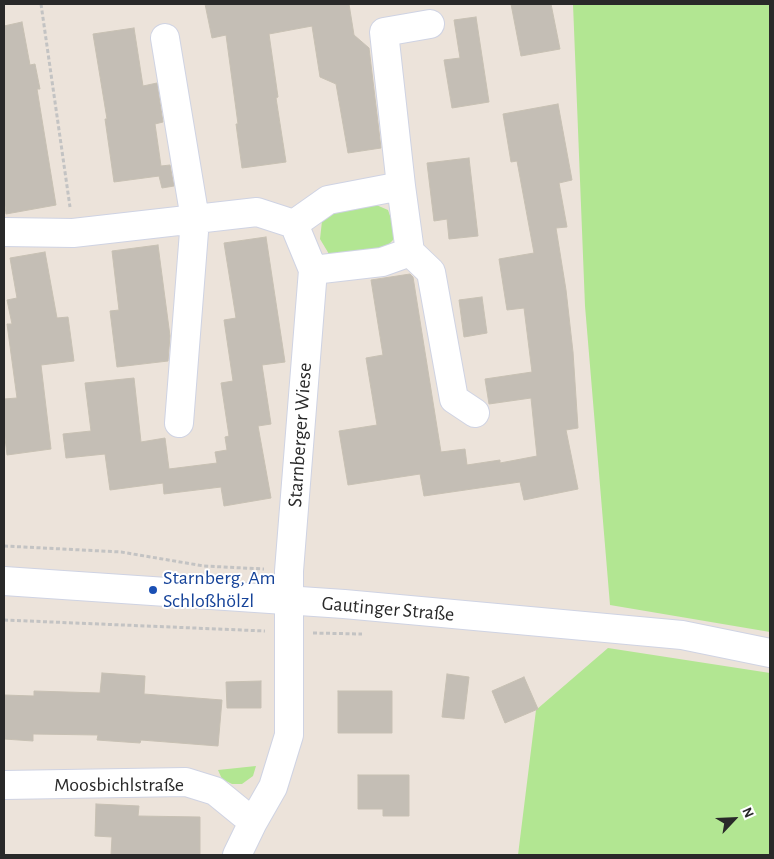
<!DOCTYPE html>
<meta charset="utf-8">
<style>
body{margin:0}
#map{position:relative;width:774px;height:859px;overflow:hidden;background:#ece3da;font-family:"Alegreya Sans",sans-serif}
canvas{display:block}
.frame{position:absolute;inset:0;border:5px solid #292929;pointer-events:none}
.north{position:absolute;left:709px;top:794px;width:50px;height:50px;-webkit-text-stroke:4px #fff;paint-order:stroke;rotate:65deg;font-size:14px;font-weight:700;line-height:20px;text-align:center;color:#292929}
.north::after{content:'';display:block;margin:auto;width:18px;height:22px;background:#292929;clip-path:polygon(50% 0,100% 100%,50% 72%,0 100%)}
</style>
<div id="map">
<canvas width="774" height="859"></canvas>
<div class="frame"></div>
<div class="north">N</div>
</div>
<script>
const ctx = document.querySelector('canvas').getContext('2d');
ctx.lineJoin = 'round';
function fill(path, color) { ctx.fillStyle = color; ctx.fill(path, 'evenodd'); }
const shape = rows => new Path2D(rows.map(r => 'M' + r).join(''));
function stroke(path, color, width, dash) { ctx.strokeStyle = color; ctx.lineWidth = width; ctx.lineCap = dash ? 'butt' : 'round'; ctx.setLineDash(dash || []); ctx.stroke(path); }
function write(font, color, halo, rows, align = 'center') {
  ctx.font = font + ' "Alegreya Sans",sans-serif'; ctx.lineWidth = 4; ctx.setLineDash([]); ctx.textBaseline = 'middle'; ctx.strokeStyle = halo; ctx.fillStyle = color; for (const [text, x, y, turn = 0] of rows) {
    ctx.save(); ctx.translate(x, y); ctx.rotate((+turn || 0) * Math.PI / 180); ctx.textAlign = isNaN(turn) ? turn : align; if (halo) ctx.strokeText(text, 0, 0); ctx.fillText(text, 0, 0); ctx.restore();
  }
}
fill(shape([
 [573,4,770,4,770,632,610,605,585,306],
 [374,204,388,210,394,227,393,240,384,249,350,258,329,254,320,239,322,221,329,212],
 [608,648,770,673,770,855,518,855,536,710],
 [256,766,253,776,242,784,232,784,222,779,218,770]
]), '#b2e692');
const building = shape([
 [205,4,349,4,354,35,369,48,381,148,348,153,336,84,320,77,312,26,269,34,278,97,276,98,286,162,242,168,236,124,238,124,226,35,212,38,205,4],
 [511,4,551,4,560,49,521,56,511,4],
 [476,17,489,102,452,108,444,60,460,58,454,20,476,17],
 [22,22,30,65,35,64,40,89,37,89,56,205,6,214,4,198,4,26,22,22],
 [134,28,143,86,157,83,163,122,155,124,161,166,170,165,174,186,162,188,159,176,114,182,105,119,107,119,93,34,134,28],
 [558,104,572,180,559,183,567,227,556,228,566,290,573,352,578,428,566,430,578,489,524,500,520,482,424,496,420,474,348,485,339,431,377,425,366,358,383,355,371,280,410,274,413,277,441,452,465,449,467,465,500,460,500,463,537,456,531,398,489,404,485,379,532,372,524,308,507,310,499,259,534,253,517,161,511,162,503,114,558,104],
 [469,158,478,236,449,239,447,219,434,221,427,163,469,158],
 [266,237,285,362,262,365,271,424,258,426,271,498,224,506,221,487,164,494,163,483,110,490,105,454,66,458,63,434,91,431,85,383,134,378,141,442,165,438,169,469,217,463,215,452,227,450,225,437,229,436,221,383,233,381,224,320,236,318,224,243,266,237],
 [158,245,170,336,168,361,117,367,110,311,119,310,112,251,158,245],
 [45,252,57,318,68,317,74,361,41,365,51,449,7,455,4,429,4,399,17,398,7,324,12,324,7,300,17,298,10,258,45,252],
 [482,297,487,333,464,337,459,300,482,297],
 [102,673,145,676,144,694,222,700,218,746,141,740,140,743,97,740,98,735,33,734,33,741,4,739,4,695,34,696,34,691,100,693,102,673],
 [447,674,469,677,464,719,442,717,447,674],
 [524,677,538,709,505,723,492,691,524,677],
 [261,681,261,708,227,708,226,682,261,681],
 [338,691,392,691,392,733,338,733,338,691],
 [358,775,409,775,409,816,383,816,383,809,358,809,358,775],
 [96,804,139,806,138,816,200,817,200,855,111,855,112,837,95,836,96,804]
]);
fill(building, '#c4beb5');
stroke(building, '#c7c0b3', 1);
const minor = shape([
 [165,38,195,219,179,423],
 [401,186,384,32,430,24],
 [294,224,328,200,401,186,410,252,382,262,313,270],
 [4,232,73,233,257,212,294,224,313,270,289,571,289,735,273,787,253,822,237,855],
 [410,252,431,272,454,399,475,413],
 [4,785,186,782,215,791,253,822]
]);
const secondary = shape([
 [4,581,344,604,682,635,770,653]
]);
stroke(minor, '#cfd3e3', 30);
stroke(secondary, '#cfd3e3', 30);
stroke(shape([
 [41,4,70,207],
 [4,546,121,552,204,566,264,569],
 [4,620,265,631],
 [313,633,362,634]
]), '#c3c3c3', 3, [4, 2.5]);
stroke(minor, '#fff', 28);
stroke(secondary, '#fff', 28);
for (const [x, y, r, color] of [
 [153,590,5,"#1a4fb4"]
]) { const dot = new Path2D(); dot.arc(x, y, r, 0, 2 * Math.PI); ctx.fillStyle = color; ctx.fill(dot); stroke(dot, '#fff', 2); }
write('20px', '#292929', '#fff', [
 ["Starnberger Wiese",300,435,-86],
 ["Gautinger Straße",388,609,5],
 ["Moosbichlstraße",119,785]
]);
write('20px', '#164399', '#fff', [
 ["Starnberg, Am",163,578],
 ["Schloßhölzl",163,601]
], 'left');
</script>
